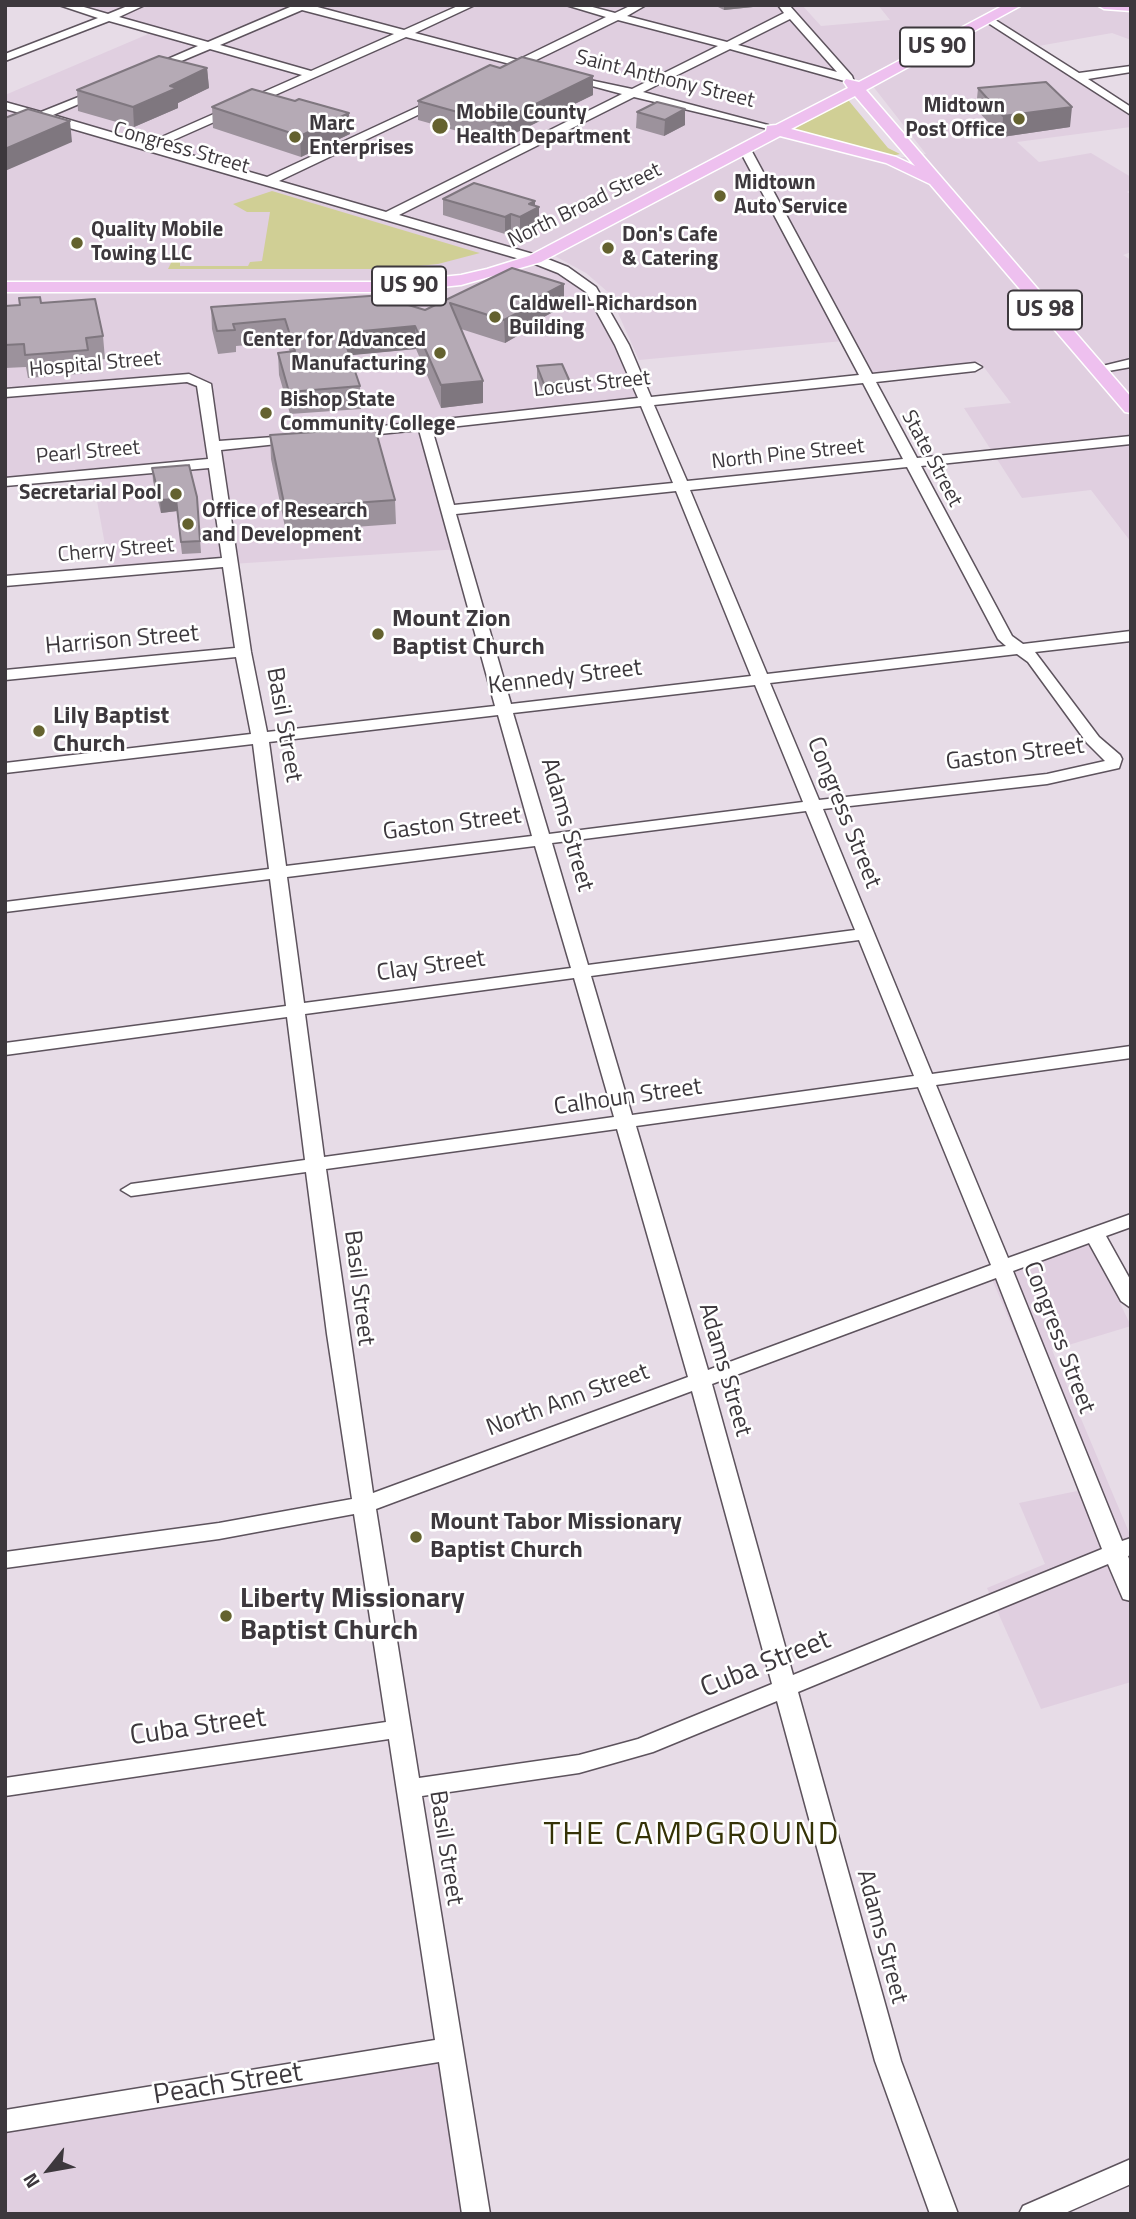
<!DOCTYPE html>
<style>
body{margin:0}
#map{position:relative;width:1136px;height:2219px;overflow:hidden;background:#e7dce7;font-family:"Titillium Web",sans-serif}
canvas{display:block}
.frame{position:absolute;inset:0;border:7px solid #3d383d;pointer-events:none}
.north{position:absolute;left:14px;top:2135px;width:70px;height:70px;-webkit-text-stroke:5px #fff;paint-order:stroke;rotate:239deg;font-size:19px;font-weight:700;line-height:28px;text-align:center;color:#3d383d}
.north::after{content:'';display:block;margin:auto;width:24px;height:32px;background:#3d383d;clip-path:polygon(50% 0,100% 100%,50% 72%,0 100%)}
</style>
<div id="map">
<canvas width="1136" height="2219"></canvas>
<div class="frame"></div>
<div class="north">N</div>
</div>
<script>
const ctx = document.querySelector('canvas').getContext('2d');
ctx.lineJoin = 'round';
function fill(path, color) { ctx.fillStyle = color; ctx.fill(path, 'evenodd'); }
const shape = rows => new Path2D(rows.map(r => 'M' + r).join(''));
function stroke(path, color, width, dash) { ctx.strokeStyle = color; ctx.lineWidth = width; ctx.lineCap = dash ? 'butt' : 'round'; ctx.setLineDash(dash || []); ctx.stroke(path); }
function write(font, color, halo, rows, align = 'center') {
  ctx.font = font + ' "Titillium Web",sans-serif'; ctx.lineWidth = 5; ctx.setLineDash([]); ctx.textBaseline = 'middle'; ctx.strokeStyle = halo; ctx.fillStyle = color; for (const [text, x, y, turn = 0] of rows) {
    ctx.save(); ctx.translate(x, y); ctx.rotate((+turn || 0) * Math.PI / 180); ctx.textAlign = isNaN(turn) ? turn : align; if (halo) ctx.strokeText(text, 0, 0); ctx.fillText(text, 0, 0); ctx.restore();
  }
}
fill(shape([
 [57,5,802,5,821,26,890,20,878,5,1080,5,1131,9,1131,40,1112,33,1027,48,1131,117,1131,127,1017,142,1039,162,1091,153,1131,177,1131,190,1127,192,1131,194,1131,252,1123,255,1131,260,1131,542,1091,490,1022,498,964,408,1011,403,980,362,869,373,854,340,639,360,609,293,586,273,553,255,540,260,591,290,646,401,425,424,460,549,110,572,92,474,5,482,5,95,153,32],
 [872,85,926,154,881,160,845,101],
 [1090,1241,1131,1326,1052,1350,1131,1537,1131,1682,1041,1709,987,1588,1045,1564,1019,1503,1082,1490,991,1277],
 [450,2049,476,2214,5,2214,5,2121]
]), '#e0cfe0');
fill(shape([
 [845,101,849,101,888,148,900,154,892,156,792,130],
 [272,191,476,252,480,253,438,264,389,269,168,269,172,261,180,262,180,266,248,266,250,262,262,261,270,212,247,212,233,204]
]), '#d0cf95');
const minor = shape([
 [59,5,77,5,108,14,130,5,145,5,119,17,208,42,290,7,289,5,310,5,404,30,460,5,475,5,415,33,518,60,606,17,566,5,585,5,615,13,632,5,646,5,627,16,727,42,784,13,778,5,789,5,852,76,855,84,730,49,643,92,768,125,768,129,634,97,399,215,540,256,568,267,596,287,629,345,651,397,859,375,739,149,749,146,872,374,975,363,982,367,975,371,876,382,917,458,1131,436,1131,444,921,466,1012,636,1023,644,1131,631,1131,641,1035,652,1099,737,1120,755,1122,759,1119,768,1047,784,823,809,932,1074,1131,1046,1131,1058,936,1085,1008,1258,1131,1214,1131,1227,1106,1236,1131,1281,1131,1308,1121,1301,1089,1243,1013,1271,1122,1541,1131,1538,1131,1555,1128,1556,1131,1564,1131,1601,1123,1599,1108,1564,798,1692,901,2061,958,2214,930,2214,875,2061,777,1701,653,1752,579,1773,422,1796,490,2214,462,2214,439,2062,5,2132,5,2110,435,2040,389,1739,5,1796,5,1778,386,1722,354,1514,219,1539,5,1568,5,1552,219,1523,352,1499,327,1334,306,1172,131,1196,121,1190,131,1184,305,1160,287,1017,5,1055,5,1043,286,1006,270,879,5,912,5,902,269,869,253,744,5,773,5,763,251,734,236,657,5,680,5,670,235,648,223,567,5,586,5,576,222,558,209,468,5,486,5,478,208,459,197,386,187,382,5,397,5,389,189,374,211,384,219,441,301,435,301,441,296,442,221,450,251,652,267,732,495,706,419,430,350,437,343,433,345,430,638,398,615,345,586,292,558,273,530,262,42,120,5,134,5,127,31,116,5,109,5,102,41,112,101,88,107,91,105,93,53,115,148,143,302,75,210,49,155,72,147,72,147,68,198,46,109,21,5,61,5,54,98,18,59,5],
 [302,10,394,34,311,71,220,45,302,10],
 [790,19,837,72,738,45,790,19],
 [618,20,718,46,632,89,566,75,566,79,622,94,386,212,279,181,443,103,443,99,435,99,267,177,160,146,406,37,510,64,510,68,537,71,543,68,541,66,530,63,618,20],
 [863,383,903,459,687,481,654,405,863,383],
 [641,406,673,483,454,505,432,429,641,406],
 [907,467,998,639,1006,646,767,674,690,490,907,467],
 [676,491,751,676,511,704,456,514,676,491],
 [1017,654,1028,662,1087,743,1105,761,1047,774,819,800,770,683,1017,654],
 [755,685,803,802,549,834,513,713,755,685],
 [498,715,532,836,286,866,269,742,498,715],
 [806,811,855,930,588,965,552,843,806,811],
 [535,846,571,968,304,1003,287,877,535,846],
 [859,940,914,1076,632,1115,591,976,859,940],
 [574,978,614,1117,324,1157,305,1014,574,978],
 [918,1087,991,1265,708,1370,636,1126,918,1087],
 [617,1129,688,1377,373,1493,326,1169,617,1129],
 [996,1278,1102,1549,793,1675,712,1384,996,1278],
 [692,1391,772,1684,638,1739,579,1755,419,1778,376,1509,692,1391],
 [989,16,1079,73,1131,66,1131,72,1088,79,1131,107,1131,115,985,21,984,19,989,16],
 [1131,359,1131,367,1097,373,1090,369,1131,359],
 [1131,2159,1131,2184,1063,2214,1019,2214,1023,2206,1131,2159]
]);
const major = shape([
 [1004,5,1022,5,866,90,1131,397,1131,413,1125,412,930,184,886,163,780,136,541,262,461,285,393,292,5,292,5,282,393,282,461,275,487,269,529,256,766,131,767,126,776,125,848,88,844,82,846,79,859,82,1004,5],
 [855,96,915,166,896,157,791,129,855,96],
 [1097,5,1131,5,1131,11,1104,9,1097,5]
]);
stroke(minor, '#5d535d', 3);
stroke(major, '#fff', 3);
fill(minor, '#fff');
fill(major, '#eec0ef');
fill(shape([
 [714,5,753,5,753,7,724,10],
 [207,68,209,88,178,103,178,108,134,127,78,111,77,90],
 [500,68,593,76,593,95,497,142,418,120,418,101],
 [978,88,1070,127,1002,137,976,109],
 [212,107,350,134,301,157,213,128],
 [685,109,685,125,664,136,636,128,637,112],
 [443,199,535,201,535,206,539,207,539,224,520,234,511,231,505,234,443,215],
 [512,268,564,284,564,306,531,324,531,328,505,343,461,329,483,403,441,408,416,349,349,355,360,386,361,409,290,414,279,375,278,353,290,352,286,342,236,346,236,352,218,354,212,329,211,307,385,298,425,310],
 [41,303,103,336,105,359,89,361,90,373,28,378,26,367,5,368,5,306],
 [537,366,570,382,570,394,544,396,537,378],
 [270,435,395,500,396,524,286,532,271,459],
 [152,468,197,497,201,553,182,554,177,511,161,513,153,481]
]), '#9c929c');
fill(shape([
 [724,5,753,5,753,7,724,10],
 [207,68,209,88,178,103,178,108,134,127,133,107,170,86],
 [593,76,593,95,497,142,497,123],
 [1072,107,1070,127,1002,137,1003,116],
 [685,109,685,125,664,136,665,120],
 [349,113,350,134,301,157,300,136],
 [70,121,72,142,5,171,5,149],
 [535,201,535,209,539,207,539,224,520,234,520,217,529,204],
 [511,214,511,231,505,234,505,217],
 [564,284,564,306,531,324,531,328,505,343,504,320,526,304],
 [415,326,416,349,343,356,342,333],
 [483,381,483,403,441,408,441,385],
 [176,499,177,511,161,513,160,500]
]), '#7f777f');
const building = shape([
 [159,56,207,68,170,86,177,88,133,107,77,90,159,56],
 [522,57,593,76,497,123,418,101,490,65,500,68,522,57],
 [1046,82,1072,107,1003,116,978,88,1046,82],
 [252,89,295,101,299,99,349,113,300,136,212,107,252,89],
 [657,102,685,109,665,120,637,112,657,102],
 [28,109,70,121,5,149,5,118,28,109],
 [474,183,535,201,529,204,539,207,520,217,511,214,505,217,443,199,474,183],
 [512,268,564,284,526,304,531,306,504,320,450,303,483,381,441,385,415,326,342,333,360,386,289,392,278,353,295,351,285,319,233,324,235,330,217,331,211,307,384,295,385,298,425,310,512,268],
 [40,297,41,303,95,299,103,336,86,338,88,350,25,355,24,344,5,345,5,306,20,305,19,298,40,297],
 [562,364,570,382,544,384,537,366,562,364],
 [375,428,395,500,285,508,270,435,375,428],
 [189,465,197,497,200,541,181,542,176,499,160,500,152,468,189,465]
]);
fill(building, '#b5aab5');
stroke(building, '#7f777f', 2);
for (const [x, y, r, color] of [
 [1019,119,7,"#64622f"],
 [440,126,9,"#64622f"],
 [295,137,7,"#64622f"],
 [720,196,7,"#64622f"],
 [77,243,7,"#64622f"],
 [608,248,7,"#64622f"],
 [495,317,7,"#64622f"],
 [440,353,7,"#64622f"],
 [266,413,7,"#64622f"],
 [176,494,7,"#64622f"],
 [188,524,7,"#64622f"],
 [378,634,7,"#64622f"],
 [39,731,7,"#64622f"],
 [416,1537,7,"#64622f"],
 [226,1616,7,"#64622f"]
]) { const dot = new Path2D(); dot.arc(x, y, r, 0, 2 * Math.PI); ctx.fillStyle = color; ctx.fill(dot); stroke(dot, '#fff', 2.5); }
write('21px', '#3d383d', '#fff', [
 ["Saint Anthony Street",665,80,14],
 ["Congress Street",181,149,16],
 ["North Broad Street",585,206,-26],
 ["Hospital Street",95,365,-5],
 ["Locust Street",592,385,-6],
 ["Pearl Street",88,453,-5],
 ["North Pine Street",788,455,-6],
 ["State Street",931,459,62],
 ["Cherry Street",116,551,-5]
]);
write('bold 21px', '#3d383d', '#fff', [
 ["Midtown",1005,107,"right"],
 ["Post Office",1005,131,"right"],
 ["Mobile County",456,114],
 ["Health Department",456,138],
 ["Marc",309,125],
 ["Enterprises",309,149],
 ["Midtown",734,184],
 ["Auto Service",734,208],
 ["Quality Mobile",91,231],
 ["Towing LLC",91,255],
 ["Don's Cafe",622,236],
 ["& Catering",622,260],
 ["Caldwell-Richardson",509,305],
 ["Building",509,329],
 ["Center for Advanced",426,341,"right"],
 ["Manufacturing",426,365,"right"],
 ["Bishop State",280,401],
 ["Community College",280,425],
 ["Secretarial Pool",162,494,"right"],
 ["Office of Research",202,512],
 ["and Development",202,536]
], 'left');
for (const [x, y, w] of [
 [937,47,74],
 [409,286,74],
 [1045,310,74]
]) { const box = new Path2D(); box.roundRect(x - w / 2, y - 19.5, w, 39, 5); ctx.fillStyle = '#fff'; ctx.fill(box); stroke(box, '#3d383d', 2); }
write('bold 23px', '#3d383d', null, [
 ["US 90",937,47],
 ["US 90",409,286],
 ["US 98",1045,310]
]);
write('bold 24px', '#3d383d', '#fff', [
 ["Mount Zion",392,620],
 ["Baptist Church",392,648],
 ["Lily Baptist",53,717],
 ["Church",53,745],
 ["Mount Tabor Missionary",430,1523],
 ["Baptist Church",430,1551]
], 'left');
write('24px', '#3d383d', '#fff', [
 ["Harrison Street",122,641,-5],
 ["Kennedy Street",565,678,-7],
 ["Basil Street",283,725,80],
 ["Gaston Street",1015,755,-7],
 ["Congress Street",843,813,68],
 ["Gaston Street",452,825,-7],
 ["Adams Street",566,825,74],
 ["Clay Street",431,967,-8],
 ["Calhoun Street",628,1098,-8],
 ["Basil Street",358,1288,83],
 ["Congress Street",1058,1338,69],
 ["Adams Street",724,1370,74],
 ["North Ann Street",568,1401,-20],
 ["Basil Street",445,1848,81],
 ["Adams Street",881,1937,75]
]);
write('bold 28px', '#3d383d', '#fff', [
 ["Liberty Missionary",240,1600],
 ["Baptist Church",240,1632]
], 'left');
write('28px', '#3d383d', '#fff', [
 ["Cuba Street",766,1665,-22],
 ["Cuba Street",198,1728,-8],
 ["Peach Street",228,2085,-9]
]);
ctx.letterSpacing = '2px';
write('32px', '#343206', '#fff', [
 ["THE CAMPGROUND",692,1836]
]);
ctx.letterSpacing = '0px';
</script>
